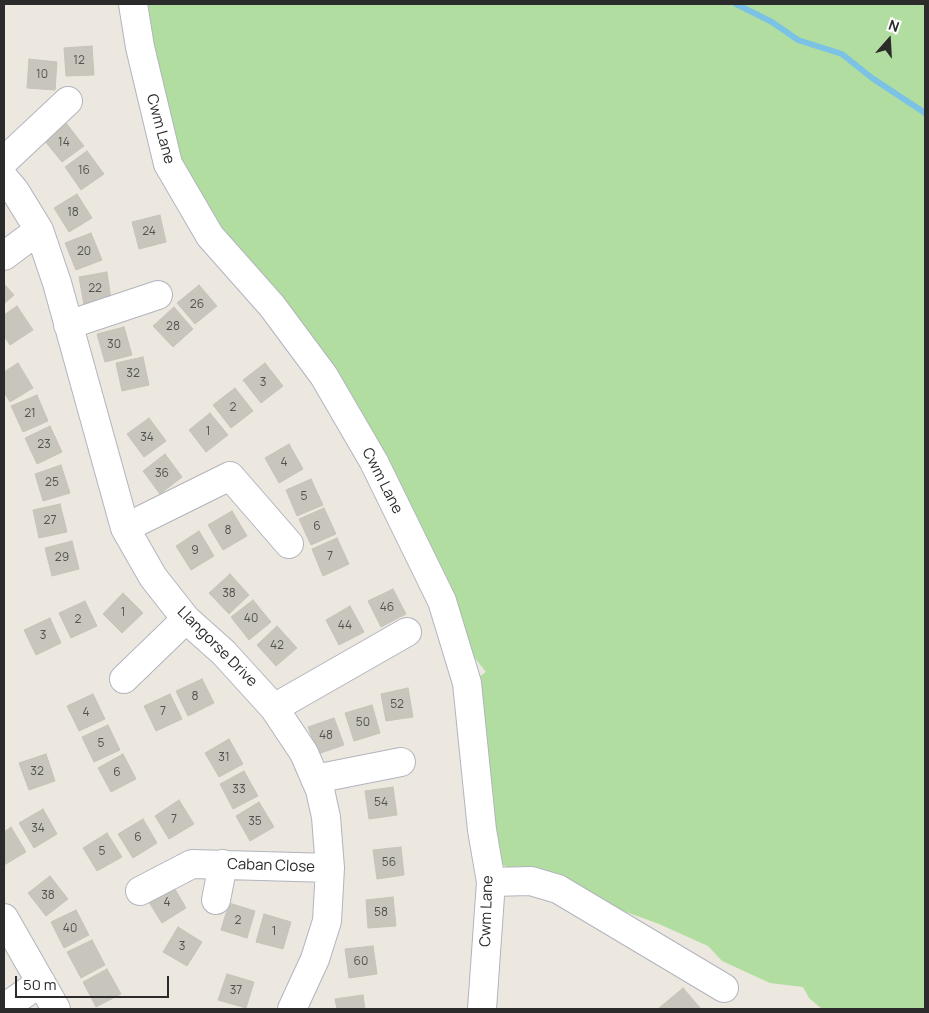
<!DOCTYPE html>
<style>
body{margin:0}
#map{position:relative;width:929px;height:1013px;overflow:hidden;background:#ece7df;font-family:Manrope,sans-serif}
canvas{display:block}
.frame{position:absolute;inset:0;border:5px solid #2b2b2b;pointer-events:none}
.north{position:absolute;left:864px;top:15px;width:50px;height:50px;-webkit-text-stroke:4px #fff;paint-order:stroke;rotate:19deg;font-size:14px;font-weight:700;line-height:20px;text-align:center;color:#2b2b2b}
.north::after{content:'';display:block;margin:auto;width:18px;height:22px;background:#2b2b2b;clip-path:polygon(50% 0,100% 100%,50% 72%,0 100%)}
.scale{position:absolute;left:15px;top:976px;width:154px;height:22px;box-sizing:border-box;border:2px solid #2b2b2b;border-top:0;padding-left:6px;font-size:15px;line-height:18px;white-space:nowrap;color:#2b2b2b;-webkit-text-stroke:4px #fff;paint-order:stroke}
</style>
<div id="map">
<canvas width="929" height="1013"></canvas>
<div class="frame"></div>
<div class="north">N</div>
<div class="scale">50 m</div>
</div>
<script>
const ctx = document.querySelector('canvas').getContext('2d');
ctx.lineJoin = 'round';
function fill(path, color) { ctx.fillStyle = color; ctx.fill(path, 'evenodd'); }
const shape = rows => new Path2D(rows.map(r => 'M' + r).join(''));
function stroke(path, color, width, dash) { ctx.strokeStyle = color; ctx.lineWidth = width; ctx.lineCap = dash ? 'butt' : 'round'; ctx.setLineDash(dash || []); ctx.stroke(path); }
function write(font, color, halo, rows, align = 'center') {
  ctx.font = font + ' Manrope,sans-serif'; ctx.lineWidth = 5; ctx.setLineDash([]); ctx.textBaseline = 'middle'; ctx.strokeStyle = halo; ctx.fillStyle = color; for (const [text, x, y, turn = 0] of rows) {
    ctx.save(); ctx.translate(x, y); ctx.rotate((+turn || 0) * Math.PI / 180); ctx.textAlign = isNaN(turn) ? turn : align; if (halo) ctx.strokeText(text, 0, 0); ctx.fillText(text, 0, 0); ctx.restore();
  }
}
fill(shape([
 [145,4,925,4,925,1009,822,1009,809,998,803,987,770,983,722,961,708,946,659,924,509,869,497,860,479,677,486,672,466,647,442,586,182,173,164,117]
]), '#b1dea0');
stroke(shape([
 [736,4,772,22,798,40,842,54,872,78,925,113]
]), '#7bc2e5', 6);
const building = shape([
 [92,46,94,75,66,76,64,48,92,46],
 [29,59,57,62,55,90,27,88,29,59],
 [66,123,84,146,62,162,44,140,66,123],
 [87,151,104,174,81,190,65,167,87,151],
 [77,194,92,218,69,232,54,208,77,194],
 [160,215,166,242,139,249,132,222,160,215],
 [91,233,102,260,76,270,65,243,91,233],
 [107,272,111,300,84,305,79,277,107,272],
 [4,284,14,295,4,304,4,284],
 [199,285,217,306,195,324,177,303,199,285],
 [17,306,33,330,10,345,4,336,4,315,17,306],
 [174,307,193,329,173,347,153,326,174,307],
 [124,327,132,355,105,362,97,334,124,327],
 [143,357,149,385,122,391,116,363,143,357],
 [18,363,33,388,10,402,4,392,4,372,18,363],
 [265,363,283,386,261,403,243,380,265,363],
 [235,388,253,411,231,428,213,405,235,388],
 [37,395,48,421,23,432,11,406,37,395],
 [210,413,228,435,206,452,189,430,210,413],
 [149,418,166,441,144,457,127,434,149,418],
 [50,426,62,452,37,464,25,438,50,426],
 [289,444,303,469,279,483,265,458,289,444],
 [165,454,182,477,160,494,143,471,165,454],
 [61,465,70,493,43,501,35,474,61,465],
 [311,479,323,505,297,516,286,490,311,479],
 [60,504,67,532,39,538,33,510,60,504],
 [324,508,336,534,311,545,299,519,324,508],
 [232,511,247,536,223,550,208,525,232,511],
 [199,531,214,556,191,570,176,546,199,531],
 [337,538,349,564,323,576,312,549,337,538],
 [72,541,79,569,52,576,45,548,72,541],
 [230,574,249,595,229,614,209,593,230,574],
 [393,589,406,614,381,627,368,601,393,589],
 [123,593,143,613,122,633,103,614,123,593],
 [253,600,271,622,249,640,231,617,253,600],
 [85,601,97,626,71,638,59,613,85,601],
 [350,606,364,632,339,645,326,620,350,606],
 [50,618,61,643,36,655,24,630,50,618],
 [277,626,297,648,276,666,257,645,277,626],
 [202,679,214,703,188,716,176,691,202,679],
 [408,688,413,717,386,721,381,694,408,688],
 [93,694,105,719,79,731,67,706,93,694],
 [170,694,182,719,156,731,144,706,170,694],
 [372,705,380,733,354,741,345,713,372,705],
 [334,718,344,745,318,754,308,727,334,718],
 [108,725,120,750,94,762,82,737,108,725],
 [229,739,243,764,219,777,205,753,229,739],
 [46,754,55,781,29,790,19,763,46,754],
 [123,754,136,779,111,792,98,768,123,754],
 [244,771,258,796,233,809,220,784,244,771],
 [393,787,397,815,369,819,365,791,393,787],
 [179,800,194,824,169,839,155,816,179,800],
 [259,802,274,827,250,841,236,816,259,802],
 [43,809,57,834,34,848,19,823,43,809],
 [143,819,157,843,133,858,118,834,143,819],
 [11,827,26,852,4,865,4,832,11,827],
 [107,833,122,857,97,871,83,848,107,833],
 [401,847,404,875,377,879,373,850,401,847],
 [50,876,68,899,46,916,28,893,50,876],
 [172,884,186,908,162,923,147,899,172,884],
 [393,897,396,926,368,928,366,900,393,897],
 [229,903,255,911,247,938,221,930,229,903],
 [76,910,89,935,64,948,51,922,76,910],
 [264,914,291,922,283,949,256,942,264,914],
 [178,927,202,942,187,966,163,952,178,927],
 [92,940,105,965,81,978,67,952,92,940],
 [373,946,377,974,349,978,345,949,373,946],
 [107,969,121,994,96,1007,83,982,107,969],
 [227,974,254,982,246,1008,218,1000,227,974],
 [683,988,701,1009,658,1009,683,988],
 [363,995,365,1009,337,1009,335,999,363,995]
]);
fill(building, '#c8c5bd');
stroke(building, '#c7c3b9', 1);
const minor = shape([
 [133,4,140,47,168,164,210,236,272,306,324,376,374,462,442,601,467,683,482,830,491,882,482,1009],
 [4,161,68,101],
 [4,178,15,191,39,230,57,283,125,528,153,577,186,619,224,653,274,708,304,753,320,790,326,817,330,868,327,921,315,959,292,1009],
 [4,256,39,230],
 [68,325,158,295],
 [125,528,230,476,289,544],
 [124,679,186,619],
 [274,708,407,632],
 [315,779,401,762],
 [491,882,531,881,558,889,724,988],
 [140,891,192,864,330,868],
 [216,900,223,864],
 [4,918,56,1009],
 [4,1008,41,982]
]);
stroke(minor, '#b2b4be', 30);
stroke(minor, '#fff', 28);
write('12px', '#525250', null, [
 ["12",79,61],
 ["10",42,75],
 ["14",64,143],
 ["16",84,171],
 ["18",73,213],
 ["24",149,232],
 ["20",84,252],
 ["22",95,289],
 ["26",197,305],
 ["28",173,327],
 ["30",114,345],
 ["32",133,374],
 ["3",263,383],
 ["2",233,408],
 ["21",30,414],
 ["1",208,432],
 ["34",147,438],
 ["23",44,445],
 ["4",284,463],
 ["36",162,474],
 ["25",52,483],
 ["5",304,497],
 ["27",50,521],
 ["6",317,527],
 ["8",228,531],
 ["9",195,551],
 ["7",330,557],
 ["29",62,558],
 ["38",229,594],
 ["46",387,608],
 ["1",123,613],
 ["40",251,619],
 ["2",78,620],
 ["44",345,626],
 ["3",43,636],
 ["42",277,646],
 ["8",195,697],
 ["52",397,705],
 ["7",163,712],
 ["4",86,713],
 ["50",363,723],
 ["48",326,736],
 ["5",101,744],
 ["31",224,758],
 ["32",37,772],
 ["6",117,773],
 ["33",239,790],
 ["54",381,803],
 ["7",174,820],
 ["35",255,822],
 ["34",38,829],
 ["6",138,838],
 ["5",102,852],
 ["56",389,863],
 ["38",48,896],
 ["4",167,903],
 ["58",381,913],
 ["2",238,921],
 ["40",70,929],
 ["1",274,932],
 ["3",182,947],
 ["60",361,962],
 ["37",236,991]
]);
write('15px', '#2b2b2b', '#fff', [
 ["Cwm Lane",160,129,75],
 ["Cwm Lane",382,481,63],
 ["Llangorse Drive",217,647,45],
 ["Caban Close",271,866,2],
 ["Cwm Lane",487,911,-88]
]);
</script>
